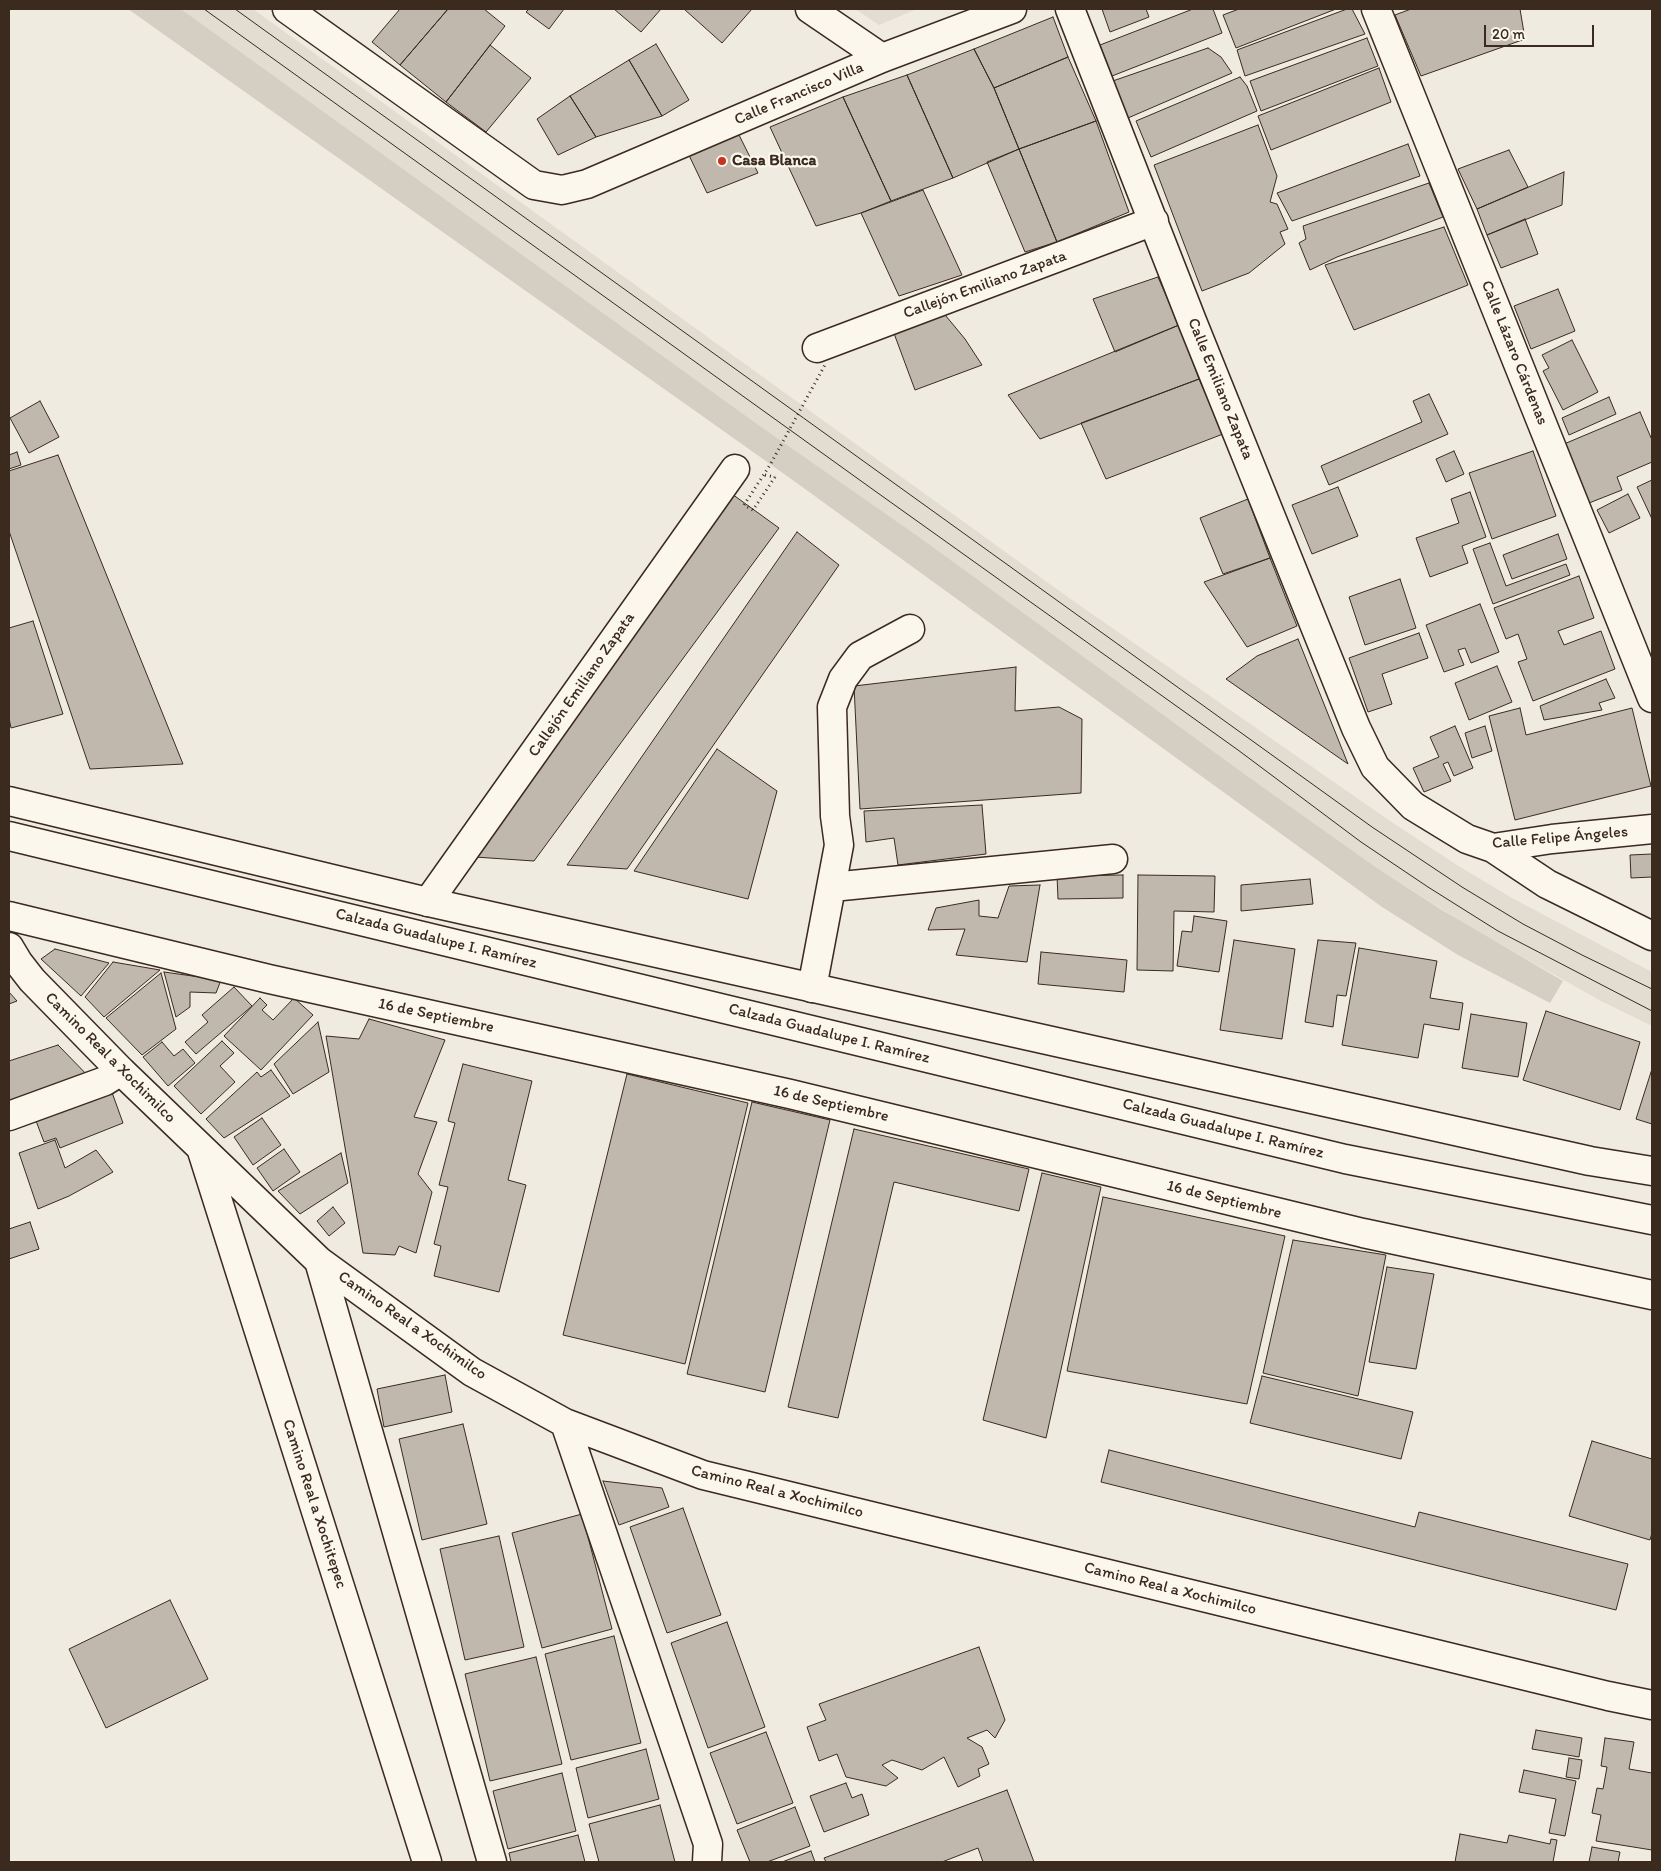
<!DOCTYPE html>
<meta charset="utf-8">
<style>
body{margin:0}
#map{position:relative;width:1661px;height:1871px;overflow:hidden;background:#f0ebe0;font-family:Itim,sans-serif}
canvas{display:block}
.frame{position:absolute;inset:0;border:10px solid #3b2a1e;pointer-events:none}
.scale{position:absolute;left:1484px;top:25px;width:110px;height:22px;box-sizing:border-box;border:2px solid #3b2a1e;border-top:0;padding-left:6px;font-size:15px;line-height:18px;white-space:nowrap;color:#3b2a1e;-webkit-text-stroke:4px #fbf7ec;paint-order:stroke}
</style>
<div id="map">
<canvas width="1661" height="1871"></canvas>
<div class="frame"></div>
<div class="scale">20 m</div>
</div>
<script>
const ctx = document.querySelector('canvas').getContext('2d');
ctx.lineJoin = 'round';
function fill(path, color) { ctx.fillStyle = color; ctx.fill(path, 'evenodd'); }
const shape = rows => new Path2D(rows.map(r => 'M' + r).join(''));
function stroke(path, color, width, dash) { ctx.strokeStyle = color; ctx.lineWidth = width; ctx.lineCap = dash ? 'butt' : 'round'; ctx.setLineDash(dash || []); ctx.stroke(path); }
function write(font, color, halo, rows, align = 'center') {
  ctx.font = font + ' Itim,sans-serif'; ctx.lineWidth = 4.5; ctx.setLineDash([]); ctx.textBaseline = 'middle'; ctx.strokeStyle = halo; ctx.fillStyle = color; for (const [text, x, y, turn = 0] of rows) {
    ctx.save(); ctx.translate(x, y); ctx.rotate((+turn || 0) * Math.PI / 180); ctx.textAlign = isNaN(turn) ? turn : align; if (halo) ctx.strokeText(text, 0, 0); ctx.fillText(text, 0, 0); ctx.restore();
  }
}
fill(shape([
 [181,9,253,9,1072,600,1390,821,1457,865,1512,898,1652,972,1652,1026,1601,1001,1473,929,1377,868,1250,778,922,539,760,426],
 [855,9,917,9,879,25]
]), '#e2dcd1');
fill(shape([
 [128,9,181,9,760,426,922,539,1250,778,1377,868,1442,910,1563,981,1550,1003,1458,955,1382,907,794,481]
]), '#d5cec3');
const building = shape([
 [400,9,448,9,400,65,372,42,400,9],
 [448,9,484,9,505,26,446,102,400,65,448,9],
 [529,9,564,9,549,29,526,12,529,9],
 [614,9,661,9,641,32,614,9],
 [684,9,752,9,722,43,684,9],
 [1102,9,1146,9,1149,17,1110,32,1102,9],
 [1193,9,1213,9,1222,33,1112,76,1100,45,1193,9],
 [1239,9,1336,9,1236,48,1223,15,1239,9],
 [1347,9,1352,9,1365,34,1245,76,1237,50,1347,9],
 [1411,9,1520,9,1525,39,1421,76,1395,15,1411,9],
 [1053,17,1068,57,994,88,974,49,1053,17],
 [1367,38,1378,66,1261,111,1250,81,1367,38],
 [656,44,689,100,662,116,629,60,656,44],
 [490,45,531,78,486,132,446,102,490,45],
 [1208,48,1221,57,1232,73,1121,121,1107,83,1208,48],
 [974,49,994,88,1019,149,953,178,907,75,974,49],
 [1068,57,1096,121,1019,149,994,88,1068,57],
 [629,60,662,116,596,137,570,96,629,60],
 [1379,68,1391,102,1271,150,1258,116,1379,68],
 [907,75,953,178,891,201,843,97,907,75],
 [1240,77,1247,86,1257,111,1151,157,1136,121,1240,77],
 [570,96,596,137,558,155,537,119,570,96],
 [843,97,891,201,861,213,816,226,770,127,843,97],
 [1096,121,1129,212,1057,242,1019,149,1096,121],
 [1258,125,1277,176,1270,202,1277,204,1288,229,1280,232,1285,244,1249,273,1202,291,1154,165,1258,125],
 [736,129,758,173,707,193,686,149,736,129],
 [1408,144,1420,176,1292,221,1277,193,1408,144],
 [1019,149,1057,242,1025,252,987,162,1019,149],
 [1509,150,1528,187,1477,209,1458,169,1509,150],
 [1564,172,1562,205,1487,235,1477,209,1564,172],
 [1429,183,1443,217,1337,257,1310,270,1299,243,1306,239,1303,226,1429,183],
 [923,190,962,275,899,296,861,213,923,190],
 [1525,219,1538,254,1501,268,1487,235,1525,219],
 [1444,227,1468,285,1354,330,1325,265,1444,227],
 [1158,277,1179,325,1115,352,1093,299,1158,277],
 [1558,289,1575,331,1531,349,1514,306,1558,289],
 [941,310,965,339,982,365,915,390,892,328,941,310],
 [1179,325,1199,379,1040,439,1008,395,1179,325],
 [1572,340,1598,392,1563,410,1543,371,1549,368,1542,355,1572,340],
 [1199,379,1223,434,1106,479,1081,423,1199,379],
 [1429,394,1448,434,1329,485,1321,466,1422,422,1413,401,1429,394],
 [1609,397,1616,414,1569,435,1562,418,1609,397],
 [40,401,59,437,29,453,10,418,40,401],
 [1640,412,1652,440,1652,462,1617,477,1622,490,1589,503,1564,444,1640,412],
 [1454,451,1464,474,1446,482,1436,459,1454,451],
 [1533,451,1556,516,1492,539,1469,473,1533,451],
 [17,452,21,465,9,469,9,455,17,452],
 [58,455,183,764,90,769,9,531,9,471,58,455],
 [1652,480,1652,519,1637,487,1652,480],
 [1338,487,1358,536,1312,554,1292,505,1338,487],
 [1470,492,1486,537,1462,546,1468,563,1430,577,1416,538,1459,523,1451,499,1470,492],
 [732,494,779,528,534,861,475,857,732,494],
 [1628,494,1640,518,1609,533,1597,510,1628,494],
 [1248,499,1270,558,1223,574,1200,518,1248,499],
 [797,532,839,565,627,869,567,865,797,532],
 [1558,534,1567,559,1512,579,1503,555,1558,534],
 [1490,543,1506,586,1566,564,1570,575,1493,604,1473,549,1490,543],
 [1270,558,1297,626,1247,647,1204,582,1270,558],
 [1579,576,1594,618,1558,631,1564,645,1601,631,1615,669,1533,701,1518,662,1527,659,1518,634,1506,639,1494,608,1579,576],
 [1400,579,1416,628,1365,645,1349,597,1400,579],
 [1480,604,1499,652,1471,663,1465,648,1458,650,1464,665,1444,672,1426,625,1480,604],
 [33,621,63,714,11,728,9,718,9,628,33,621],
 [1419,633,1428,658,1382,674,1392,704,1368,712,1349,658,1419,633],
 [1298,639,1348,764,1226,679,1257,656,1298,639],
 [1497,666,1512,702,1469,720,1455,683,1497,666],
 [1016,667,1015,711,1059,707,1082,719,1081,793,860,809,854,686,1016,667],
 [1606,679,1615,698,1599,703,1602,710,1544,720,1540,706,1606,679],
 [1520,708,1526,735,1632,708,1651,786,1515,820,1489,716,1520,708],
 [1455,726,1473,768,1454,776,1448,762,1443,764,1451,781,1424,792,1413,768,1439,757,1430,737,1455,726],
 [1485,726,1492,751,1472,758,1465,733,1485,726],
 [717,749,777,791,748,899,634,871,717,749],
 [982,805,986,854,898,865,894,838,866,842,864,811,982,805],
 [1652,854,1652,877,1631,878,1630,855,1652,854],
 [1123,875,1123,898,1058,899,1057,876,1123,875],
 [1138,875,1215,876,1214,912,1174,911,1173,971,1137,970,1138,875],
 [1310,879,1313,904,1241,911,1241,885,1310,879],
 [1040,885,1027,962,956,955,965,929,928,930,936,908,979,900,979,916,998,918,1009,886,1040,885],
 [1194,916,1227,921,1219,972,1177,966,1182,931,1192,932,1194,916],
 [1234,940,1295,949,1282,1039,1220,1030,1234,940],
 [1318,940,1356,943,1346,996,1337,995,1333,1027,1305,1022,1318,940],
 [1359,948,1437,961,1430,998,1463,1003,1459,1030,1424,1024,1418,1058,1342,1045,1359,948],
 [55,949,109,963,81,996,41,959,55,949],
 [1041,952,1127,960,1124,992,1038,984,1041,952],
 [113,962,160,970,104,1017,85,997,113,962],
 [164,972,221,980,216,993,190,992,190,1007,176,1017,164,972],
 [161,973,176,1029,142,1055,106,1018,161,973],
 [234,987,252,1006,196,1054,185,1042,208,1022,202,1015,234,987],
 [9,992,17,1001,9,1004,9,992],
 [260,998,267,1005,262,1010,273,1020,294,998,313,1015,261,1070,224,1036,260,998],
 [1546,1011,1640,1042,1620,1110,1523,1080,1546,1011],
 [1471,1014,1527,1023,1518,1077,1462,1068,1471,1014],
 [369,1019,445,1040,414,1117,437,1122,418,1174,432,1192,416,1253,399,1246,395,1255,363,1253,326,1036,359,1039,369,1019],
 [318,1022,329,1072,293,1094,274,1064,318,1022],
 [222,1041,234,1053,220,1066,235,1082,201,1114,174,1086,222,1041],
 [162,1042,174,1056,183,1049,195,1063,168,1086,143,1057,162,1042],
 [58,1045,94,1082,9,1113,9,1061,58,1045],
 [463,1064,532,1081,508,1180,526,1185,499,1292,434,1276,441,1246,434,1244,448,1187,439,1185,455,1123,448,1121,463,1064],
 [1652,1069,1652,1124,1636,1119,1652,1069],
 [271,1070,290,1096,224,1138,206,1119,257,1072,261,1077,271,1070],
 [627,1074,748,1103,685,1364,563,1335,627,1074],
 [109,1084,123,1123,60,1148,56,1138,44,1142,33,1113,109,1084],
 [752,1102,830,1120,765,1392,687,1374,752,1102],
 [262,1118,281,1145,253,1165,234,1137,262,1118],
 [854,1129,1029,1169,1019,1211,894,1182,838,1418,788,1407,854,1129],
 [55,1140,65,1168,96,1150,113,1172,69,1196,38,1209,19,1153,55,1140],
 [284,1149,300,1172,273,1191,257,1168,284,1149],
 [341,1153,348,1183,300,1214,278,1191,341,1153],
 [1042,1173,1101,1187,1046,1438,983,1420,1042,1173],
 [1103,1197,1285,1236,1247,1404,1067,1371,1103,1197],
 [333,1207,345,1223,329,1236,317,1221,333,1207],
 [30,1222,39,1249,9,1259,9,1229,30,1222],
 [1293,1240,1386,1255,1358,1396,1263,1373,1293,1240],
 [1387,1267,1434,1274,1416,1369,1369,1362,1387,1267],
 [445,1375,452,1412,384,1427,377,1389,445,1375],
 [1262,1376,1413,1412,1401,1459,1250,1423,1262,1376],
 [463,1424,487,1524,422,1540,399,1439,463,1424],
 [1592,1441,1652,1459,1652,1533,1650,1540,1569,1516,1592,1441],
 [1109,1450,1415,1527,1419,1512,1628,1564,1616,1610,1101,1482,1109,1450],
 [603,1481,662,1488,669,1507,619,1525,603,1481],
 [683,1508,721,1615,667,1633,630,1527,683,1508],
 [582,1514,612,1629,542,1648,512,1533,582,1514],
 [499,1536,524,1647,465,1660,440,1549,499,1536],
 [170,1600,208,1679,106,1728,69,1649,170,1600],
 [727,1622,765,1727,708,1748,671,1643,727,1622],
 [614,1636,641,1743,571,1760,545,1654,614,1636],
 [979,1647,1005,1720,995,1738,987,1730,967,1738,982,1747,989,1764,978,1769,980,1776,958,1787,944,1757,922,1770,892,1760,882,1765,898,1778,886,1786,846,1777,837,1754,819,1761,807,1727,826,1720,819,1704,979,1647],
 [536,1657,562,1764,490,1781,465,1674,536,1657],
 [1536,1730,1582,1738,1579,1757,1532,1749,1536,1730],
 [766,1732,793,1803,737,1824,710,1753,766,1732],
 [1605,1738,1634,1742,1629,1769,1652,1773,1652,1850,1596,1841,1601,1815,1592,1813,1597,1788,1603,1789,1607,1767,1601,1766,1605,1738],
 [646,1749,659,1799,588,1818,576,1768,646,1749],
 [1569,1758,1582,1760,1579,1779,1566,1777,1569,1758],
 [1524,1770,1576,1781,1565,1836,1549,1833,1556,1799,1519,1792,1524,1770],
 [562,1773,576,1831,508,1849,493,1791,562,1773],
 [846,1783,852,1798,862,1794,869,1815,824,1832,810,1796,846,1783],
 [1007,1790,1034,1862,983,1862,978,1848,942,1862,826,1862,824,1858,1007,1790],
 [660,1805,675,1862,599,1862,589,1824,660,1805],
 [795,1807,810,1846,767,1862,750,1862,737,1830,795,1807],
 [1460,1834,1507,1843,1509,1835,1550,1844,1551,1839,1557,1840,1553,1862,1455,1862,1460,1834],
 [578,1835,585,1862,511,1862,509,1853,578,1835],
 [1592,1847,1620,1852,1618,1862,1589,1862,1592,1847],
 [811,1851,815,1862,782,1862,811,1851]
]);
fill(building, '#c0b8ad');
stroke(building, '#3b2a1e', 1);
const minor = shape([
 [287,9,534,185,562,190,587,184,882,58,1012,9],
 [810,9,882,58],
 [1070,9,1192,321,1356,728,1375,767,1413,806,1467,839,1493,848,1552,839,1652,829],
 [1376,9,1652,698],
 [817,348,1154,221],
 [1493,848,1547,884,1652,936],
 [832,887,1113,859],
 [428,902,735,469],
 [9,916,269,979,790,1094,1363,1233,1652,1295],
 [9,947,18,962,32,980,121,1071,319,1261,472,1372,565,1423,703,1475,1608,1696,1652,1705],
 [812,988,839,845,835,816,832,707,843,679,860,656,910,629],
 [9,1116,105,1081,121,1071],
 [202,1151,427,1862],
 [319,1261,492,1862],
 [565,1423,708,1844,707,1862]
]);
const major = shape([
 [9,801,428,902,1590,1161,1652,1171],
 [9,836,1345,1159,1652,1220]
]);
stroke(minor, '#3b2a1e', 31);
stroke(major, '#3b2a1e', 31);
stroke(shape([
 [765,475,775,477]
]), '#3b2a1e', 3, [1, 4]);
stroke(minor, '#fbf7ec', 28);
stroke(major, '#fbf7ec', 28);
stroke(shape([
 [204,9,875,491,1238,750,1361,842,1428,887,1498,931,1652,1011],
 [235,9,1372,827,1462,887,1523,924,1582,955,1652,989]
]), '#3b2a1e', 1);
stroke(shape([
 [775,477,753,510,744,505,770,465,826,363]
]), '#3b2a1e', 3, [1, 4]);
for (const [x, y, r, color] of [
 [722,161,5,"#c8321e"]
]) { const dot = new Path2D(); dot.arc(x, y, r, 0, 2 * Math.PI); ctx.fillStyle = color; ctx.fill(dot); stroke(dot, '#fbf7ec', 2); }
write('16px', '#3b2a1e', '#fbf7ec', [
 ["Calle Francisco Villa",799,94,-23],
 ["Callejón Emiliano Zapata",985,285,-20],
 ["Calle Lázaro Cárdenas",1514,353,68],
 ["Calle Emiliano Zapata",1220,389,68],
 ["Callejón Emiliano Zapata",582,685,-55],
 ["Calle Felipe Ángeles",1560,838,-5],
 ["Calzada Guadalupe I. Ramírez",436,939,14],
 ["16 de Septiembre",436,1016,12],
 ["Calzada Guadalupe I. Ramírez",829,1034,14],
 ["Camino Real a Xochimilco",110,1058,45],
 ["16 de Septiembre",831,1104,13],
 ["Calzada Guadalupe I. Ramírez",1223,1129,14],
 ["16 de Septiembre",1224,1200,14],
 ["Camino Real a Xochimilco",412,1326,35],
 ["Camino Real a Xochimilco",777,1492,14],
 ["Camino Real a Xochitepec",314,1504,72],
 ["Camino Real a Xochimilco",1170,1589,14]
]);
write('bold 16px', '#3b2a1e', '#fbf7ec', [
 ["Casa Blanca",732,161]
], 'left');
</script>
